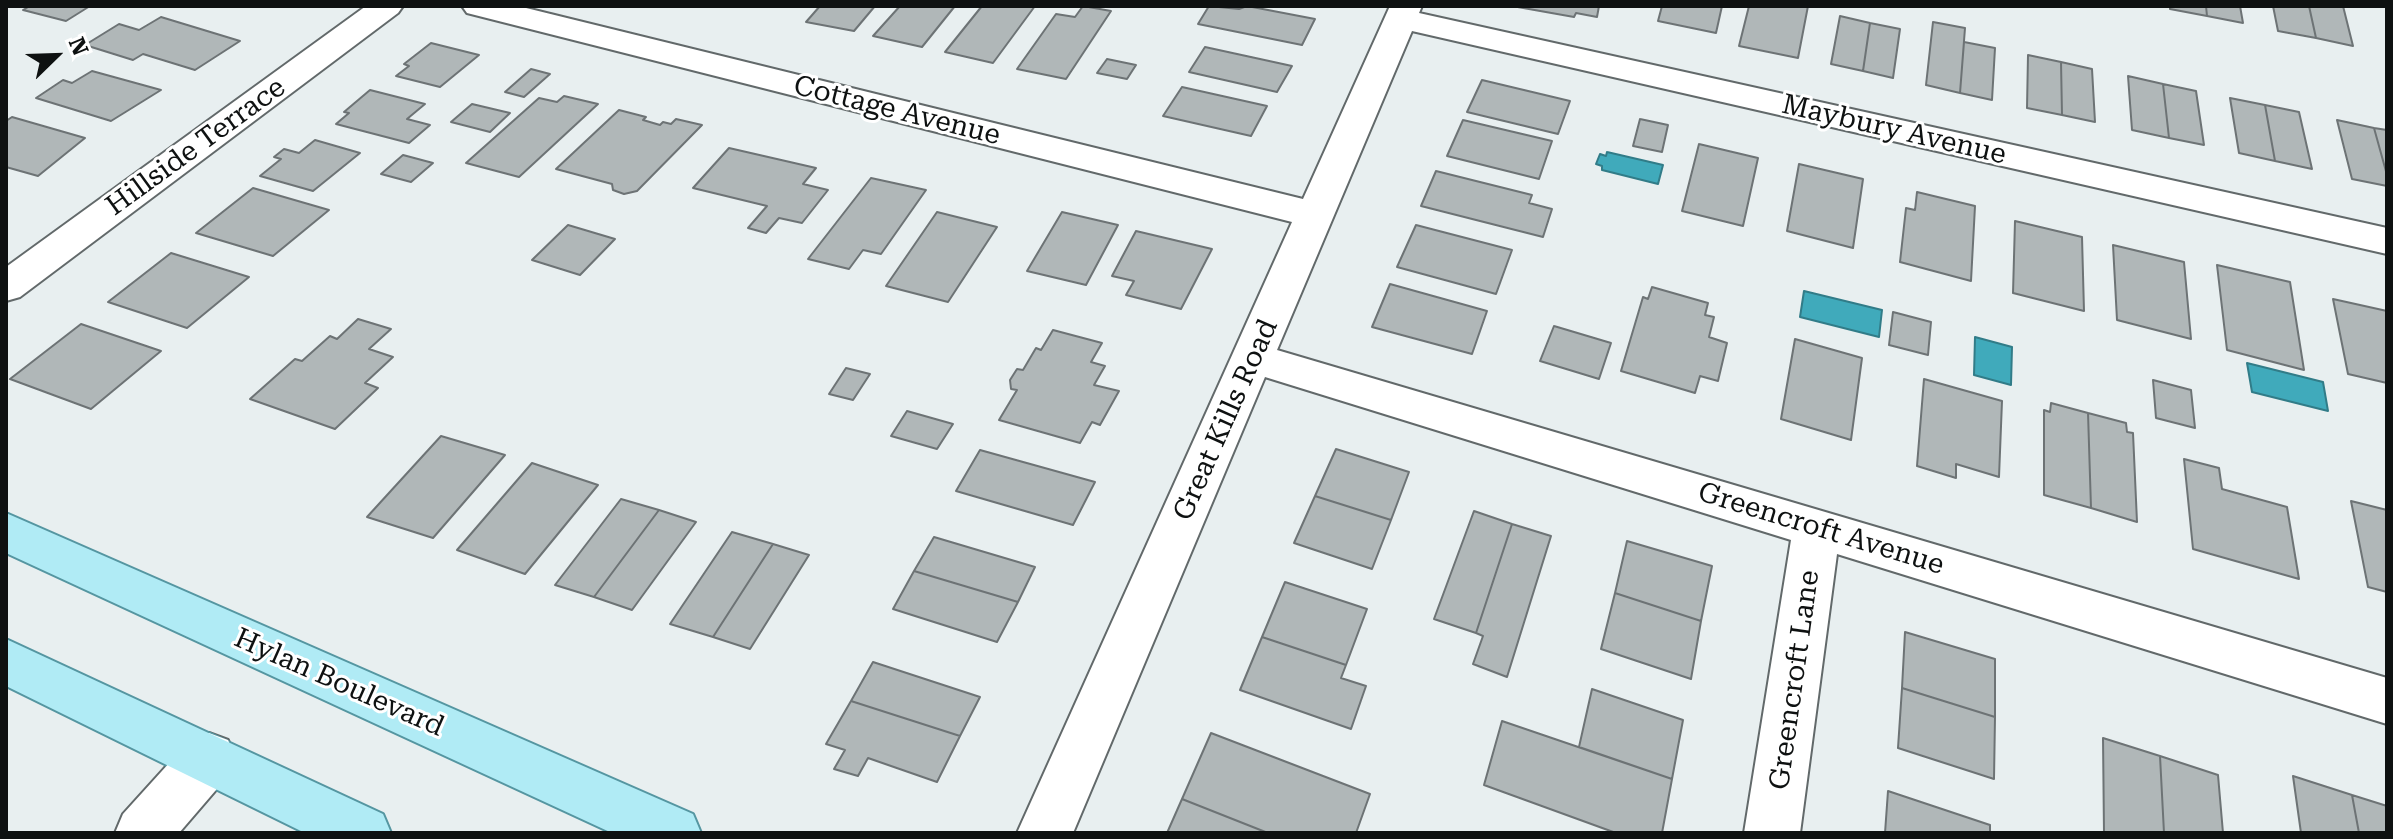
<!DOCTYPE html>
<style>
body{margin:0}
#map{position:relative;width:2393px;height:839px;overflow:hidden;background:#e8eff0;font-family:"Roboto Serif",serif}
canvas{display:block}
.frame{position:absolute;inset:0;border:8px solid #0e1111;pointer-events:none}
.north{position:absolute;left:16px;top:16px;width:80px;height:80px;-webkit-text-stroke:6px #fff;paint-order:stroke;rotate:67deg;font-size:22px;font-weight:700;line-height:32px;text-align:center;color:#0e1111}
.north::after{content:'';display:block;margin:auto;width:28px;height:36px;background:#0e1111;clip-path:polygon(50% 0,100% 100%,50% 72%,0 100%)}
</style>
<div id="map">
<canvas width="2393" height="839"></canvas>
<div class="frame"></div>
<div class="north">N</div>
</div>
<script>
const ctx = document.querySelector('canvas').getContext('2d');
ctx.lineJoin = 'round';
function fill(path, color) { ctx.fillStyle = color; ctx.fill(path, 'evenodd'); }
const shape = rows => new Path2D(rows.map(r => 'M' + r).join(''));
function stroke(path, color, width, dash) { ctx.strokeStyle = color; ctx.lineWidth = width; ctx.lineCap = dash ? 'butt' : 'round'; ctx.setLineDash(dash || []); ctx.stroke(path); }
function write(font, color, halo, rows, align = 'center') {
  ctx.font = font + ' "Roboto Serif",serif'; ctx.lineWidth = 6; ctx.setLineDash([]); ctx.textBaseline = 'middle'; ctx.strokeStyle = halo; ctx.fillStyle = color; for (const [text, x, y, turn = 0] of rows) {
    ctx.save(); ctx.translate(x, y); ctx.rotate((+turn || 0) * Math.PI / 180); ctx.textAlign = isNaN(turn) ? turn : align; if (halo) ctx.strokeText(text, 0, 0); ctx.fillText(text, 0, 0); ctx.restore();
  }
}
const water = shape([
 [1607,152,1663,165,1658,184,1602,170,1602,166,1596,164,1600,154,1606,156,1607,152],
 [1804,291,1882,310,1879,337,1800,317,1804,291],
 [1975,337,2012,347,2011,385,1974,375,1975,337],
 [2247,363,2323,382,2328,411,2252,392,2247,363]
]);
fill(water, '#40aabb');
stroke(water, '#317c88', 2);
const building = shape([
 [30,6,90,6,66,21,23,10,30,6],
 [820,6,875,6,854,31,806,22,820,6],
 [900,6,955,6,922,47,873,36,900,6],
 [982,6,1035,6,993,63,945,52,982,6],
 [1083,6,1111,11,1066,79,1017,69,1056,14,1075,17,1083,6],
 [1209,6,1239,9,1247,6,1315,19,1302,45,1198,24,1209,6],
 [1512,6,1599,6,1597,17,1576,13,1574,17,1512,6],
 [1662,6,1722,6,1716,33,1658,21,1662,6],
 [1749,6,1808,6,1798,58,1739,46,1749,6],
 [2170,6,2206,6,2207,16,2170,9,2170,6],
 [2206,6,2240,6,2243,23,2207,16,2206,6],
 [2273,6,2309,6,2316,38,2278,31,2273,6],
 [2309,6,2343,6,2353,46,2316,38,2309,6],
 [1840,16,1870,23,1863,71,1831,64,1840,16],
 [161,17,240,41,195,70,143,54,133,60,85,45,119,24,139,30,161,17],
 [1933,22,1965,28,1960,93,1926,85,1933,22],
 [1870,23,1900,29,1893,78,1863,71,1870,23],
 [1964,42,1995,48,1992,100,1960,93,1964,42],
 [431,43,479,55,440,87,396,76,409,66,404,64,431,43],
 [1205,47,1292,66,1277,92,1189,72,1205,47],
 [2028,55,2061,62,2062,115,2027,108,2028,55],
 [1107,59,1136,65,1127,79,1097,73,1107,59],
 [2061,62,2092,69,2095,122,2062,115,2061,62],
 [531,69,550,74,524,97,505,92,531,69],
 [92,71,161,90,111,121,36,98,63,80,72,83,92,71],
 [2128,76,2163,84,2169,138,2132,130,2128,76],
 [1482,80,1570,101,1558,134,1467,112,1482,80],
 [2163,84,2196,91,2204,145,2169,138,2163,84],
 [1182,87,1267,106,1251,136,1163,116,1182,87],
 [370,90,425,104,407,119,430,125,409,143,336,124,349,113,344,112,370,90],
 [564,96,598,104,519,177,466,163,539,98,557,102,564,96],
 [2230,98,2265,105,2275,161,2239,153,2230,98],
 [472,104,510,113,490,132,451,122,472,104],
 [2265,105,2299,112,2312,169,2275,161,2265,105],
 [619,110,646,117,643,120,660,125,663,122,671,124,676,119,702,125,637,191,624,194,613,190,612,184,556,169,619,110],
 [12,117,85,138,38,176,6,167,6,121,12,117],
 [1640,119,1668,125,1662,152,1633,146,1640,119],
 [1463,120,1552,141,1539,179,1447,156,1463,120],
 [2337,120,2374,128,2387,175,2387,186,2352,179,2337,120],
 [2374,128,2387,130,2387,175,2374,128],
 [315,140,360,153,313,191,260,176,281,159,274,157,284,149,299,153,315,140],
 [1699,144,1758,158,1743,226,1682,211,1699,144],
 [729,148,816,168,803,184,828,190,802,223,779,218,766,233,748,228,767,206,693,188,729,148],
 [403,155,433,163,411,182,381,174,403,155],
 [1799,164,1863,179,1853,248,1787,231,1799,164],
 [1436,171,1532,195,1529,203,1552,209,1543,237,1421,206,1436,171],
 [871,178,926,190,881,254,863,250,849,269,808,259,871,178],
 [253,188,329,210,273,256,196,233,253,188],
 [1917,192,1975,206,1971,281,1900,262,1906,208,1915,210,1917,192],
 [937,212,997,227,948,302,886,286,937,212],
 [1062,212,1118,225,1086,285,1027,271,1062,212],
 [2015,221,2082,237,2084,311,2013,293,2015,221],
 [568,225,615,239,580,275,532,260,568,225],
 [1416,225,1512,250,1496,294,1397,267,1416,225],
 [1136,231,1212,249,1181,309,1126,295,1134,281,1112,276,1136,231],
 [2113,245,2184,262,2191,339,2117,320,2113,245],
 [171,253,249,277,187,328,108,302,171,253],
 [2217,265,2290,282,2304,370,2227,350,2217,265],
 [1390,284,1487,311,1472,354,1372,327,1390,284],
 [1652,287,1708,303,1705,315,1714,317,1709,337,1727,343,1718,381,1700,376,1695,393,1621,371,1643,297,1648,299,1652,287],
 [2333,299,2387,311,2387,383,2348,374,2333,299],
 [1893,312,1931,322,1928,355,1889,345,1893,312],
 [358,319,391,329,369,349,393,357,365,383,378,388,335,429,250,399,295,359,302,361,330,336,337,339,358,319],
 [81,324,161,351,91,409,10,379,81,324],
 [1554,326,1611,343,1599,379,1540,361,1554,326],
 [1053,330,1102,343,1091,362,1105,366,1094,385,1119,391,1100,425,1092,422,1080,443,999,420,1017,390,1011,389,1010,380,1017,369,1023,370,1036,348,1041,350,1053,330],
 [1795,339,1862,358,1851,440,1781,419,1795,339],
 [846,368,870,374,853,400,829,394,846,368],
 [1924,379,2002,401,1999,477,1956,464,1956,478,1917,466,1924,379],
 [2153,380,2191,390,2195,428,2156,418,2153,380],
 [2051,403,2088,413,2091,508,2044,495,2044,410,2050,412,2051,403],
 [907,411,953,424,937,449,891,436,907,411],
 [2088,413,2126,423,2127,432,2133,433,2137,522,2091,508,2088,413],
 [441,436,505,455,433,538,367,517,441,436],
 [1336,449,1409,472,1391,520,1315,496,1336,449],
 [980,450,1095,482,1073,525,956,491,980,450],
 [2184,459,2219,468,2222,489,2287,507,2299,579,2193,549,2184,459],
 [532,463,598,485,525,574,457,550,532,463],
 [1315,496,1391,520,1372,569,1294,543,1315,496],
 [621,499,659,510,594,597,555,585,621,499],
 [2351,501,2387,510,2387,592,2368,587,2351,501],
 [659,510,696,522,632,610,594,597,659,510],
 [1474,511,1512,524,1476,633,1434,619,1474,511],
 [1512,524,1551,536,1507,677,1473,664,1483,636,1476,633,1512,524],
 [732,532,773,544,713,637,670,624,732,532],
 [934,537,1035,567,1018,602,914,571,934,537],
 [1627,541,1712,566,1701,621,1615,593,1627,541],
 [773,544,809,555,750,649,713,637,773,544],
 [914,571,1018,602,997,642,893,609,914,571],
 [1285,582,1367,609,1346,665,1262,637,1285,582],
 [1615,593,1701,621,1691,679,1601,649,1615,593],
 [1905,632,1995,659,1995,717,1902,688,1905,632],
 [1262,637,1346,665,1341,678,1366,686,1351,729,1240,690,1262,637],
 [873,662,980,697,960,736,851,701,873,662],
 [1902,688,1995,717,1994,779,1898,748,1902,688],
 [1592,689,1683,720,1672,779,1579,747,1592,689],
 [851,701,960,736,937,782,868,758,858,776,834,769,845,750,826,744,851,701],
 [1502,721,1672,779,1662,833,1616,833,1484,785,1502,721],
 [1211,733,1370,794,1356,833,1268,833,1182,799,1211,733],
 [2103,738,2160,756,2164,833,2104,833,2103,738],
 [2160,756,2218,775,2223,833,2164,833,2160,756],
 [2293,776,2352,795,2359,833,2301,833,2293,776],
 [1888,791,1990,825,1990,833,1885,833,1888,791],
 [2352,795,2387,806,2387,833,2359,833,2352,795],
 [1182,799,1268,833,1167,833,1182,799]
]);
fill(building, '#b0b7b8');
stroke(building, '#6d7375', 2);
const minor = shape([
 [366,6,403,6,398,13,20,297,6,301,6,267,366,6],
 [462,6,518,6,1303,199,1390,6,1422,6,1419,13,2387,228,2387,254,1412,31,1277,350,2387,678,2387,724,1837,554,1800,833,1744,833,1791,540,1265,377,1073,833,1017,833,1292,222,467,13,462,6],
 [209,733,228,740,236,758,228,776,179,833,115,833,123,814,190,740,209,733]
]);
const primary = shape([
 [6,513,693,814,701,833,612,833,6,553,6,513],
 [6,639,383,814,391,833,305,833,6,686,6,639]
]);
stroke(minor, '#62696a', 4);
stroke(primary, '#5596a1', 4);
fill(minor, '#fff');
fill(primary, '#b0ebf5');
write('28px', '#0e1111', '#fff', [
 ["Cottage Avenue",897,111,14],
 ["Maybury Avenue",1894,130,13],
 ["Hillside Terrace",196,147,-36],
 ["Great Kills Road",1226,420,-66],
 ["Greencroft Avenue",1821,529,17],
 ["Greencroft Lane",1795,680,-82],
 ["Hylan Boulevard",339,683,24]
]);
</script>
